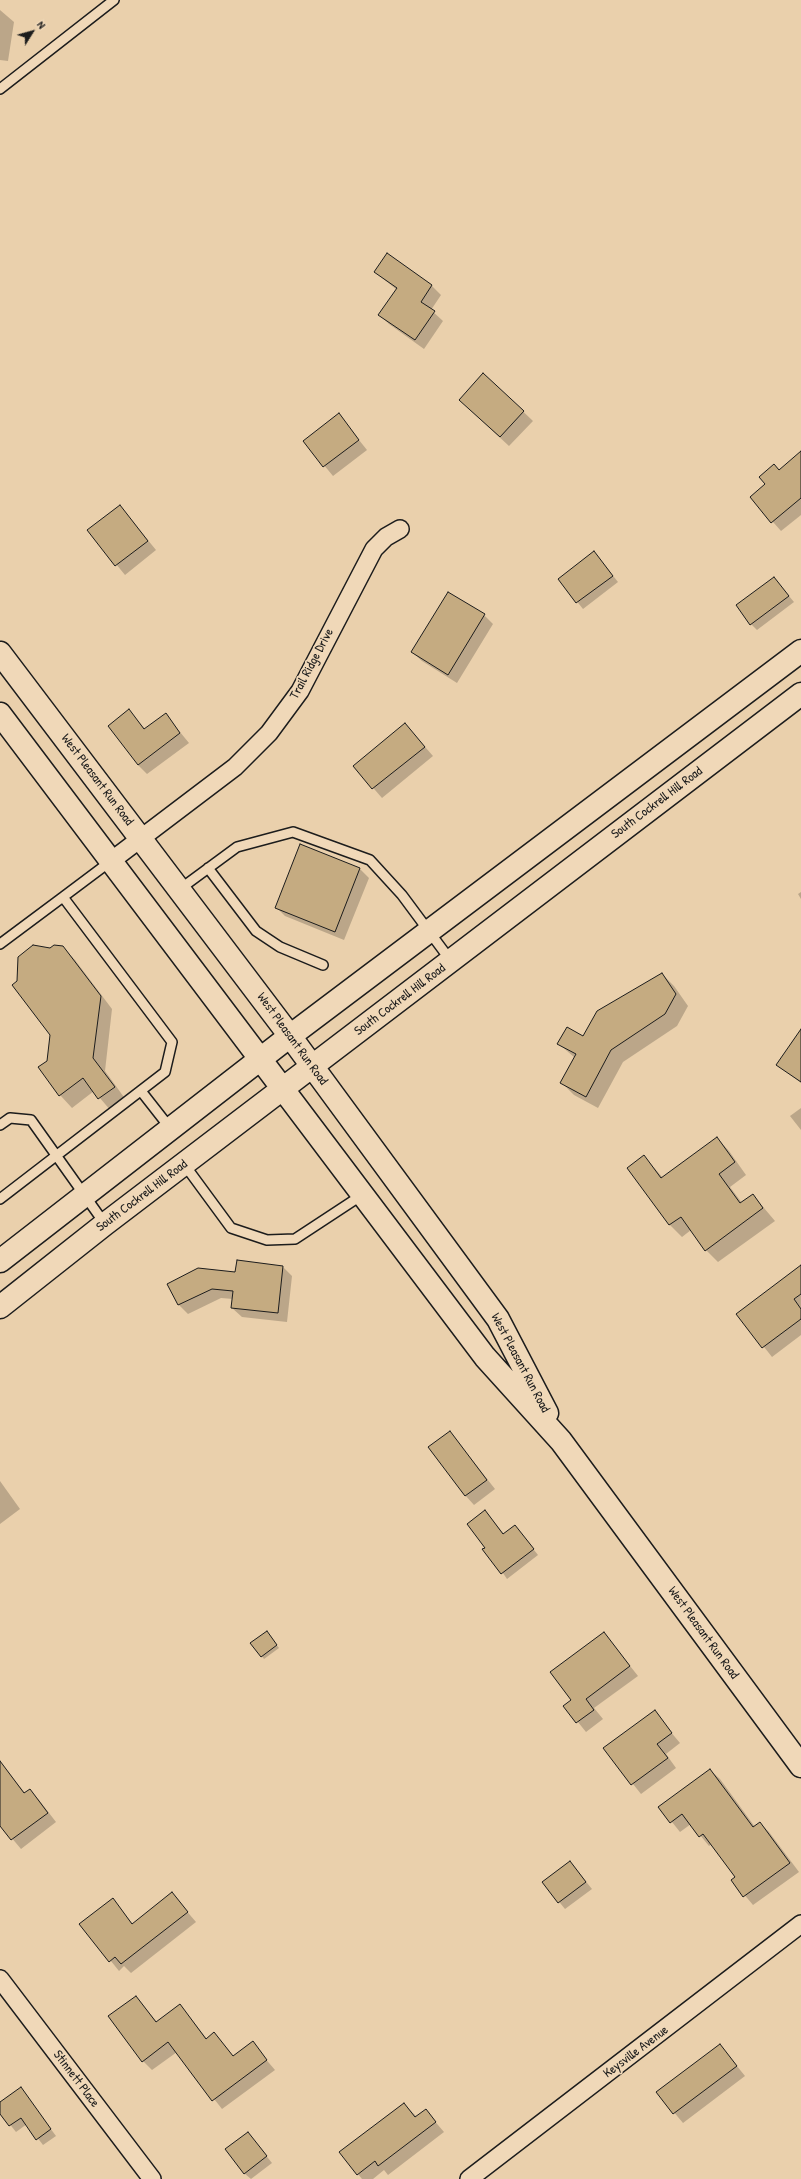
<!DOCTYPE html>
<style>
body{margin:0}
#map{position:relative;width:801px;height:2179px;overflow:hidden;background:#ead0ac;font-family:"Patrick Hand",sans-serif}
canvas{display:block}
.north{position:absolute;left:12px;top:12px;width:40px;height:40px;-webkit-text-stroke:3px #f0d8b8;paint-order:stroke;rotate:53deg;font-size:11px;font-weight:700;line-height:16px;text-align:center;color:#1c1c1c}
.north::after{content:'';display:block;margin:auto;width:14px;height:18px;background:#1c1c1c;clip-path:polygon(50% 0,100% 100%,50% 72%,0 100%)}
</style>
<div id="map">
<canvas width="801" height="2179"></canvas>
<div class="north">N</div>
</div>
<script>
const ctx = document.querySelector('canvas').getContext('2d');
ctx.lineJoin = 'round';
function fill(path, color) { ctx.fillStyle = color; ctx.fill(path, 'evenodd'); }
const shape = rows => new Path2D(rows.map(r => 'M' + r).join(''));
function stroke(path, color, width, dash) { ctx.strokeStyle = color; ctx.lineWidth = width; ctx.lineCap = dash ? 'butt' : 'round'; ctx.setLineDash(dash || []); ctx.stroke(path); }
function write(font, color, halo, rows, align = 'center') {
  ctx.font = font + ' "Patrick Hand",sans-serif'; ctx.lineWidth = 3.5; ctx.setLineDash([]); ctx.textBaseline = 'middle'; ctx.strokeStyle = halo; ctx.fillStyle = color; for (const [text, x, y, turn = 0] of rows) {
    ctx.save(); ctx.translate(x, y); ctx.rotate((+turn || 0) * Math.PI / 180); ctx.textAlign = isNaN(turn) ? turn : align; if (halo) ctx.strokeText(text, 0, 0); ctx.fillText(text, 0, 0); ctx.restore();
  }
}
fill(shape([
 [0,10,14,22,8,61,0,60],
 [387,255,432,286,441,295,431,310,443,321,424,349,389,324,380,315,397,290,375,272],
 [484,374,533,421,509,446,469,409],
 [339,415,367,450,333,476,304,441],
 [801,453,801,515,781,531,751,497,767,485,774,465,780,470],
 [120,506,156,550,125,575,89,531],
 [594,552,618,582,583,609,559,579],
 [774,578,794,602,757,630,751,624],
 [484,615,493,624,457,683,422,661,412,652],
 [129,711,146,730,166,715,189,743,147,774,138,765],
 [405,724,433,756,382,798,354,766],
 [301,845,360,869,369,878,344,940,285,916,276,907],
 [801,892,801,899,798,894],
 [63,947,75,960,112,1009,105,1071,126,1100,111,1111,94,1091,72,1108,60,1095,39,1067,47,1061,51,1034,51,949],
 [662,974,674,986,688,1006,677,1026,623,1062,598,1108,574,1095,561,1082,575,1058,559,1044,583,1037],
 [801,1034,801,1083,778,1065],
 [801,1108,801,1130,790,1116],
 [717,1138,729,1151,746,1175,730,1187,742,1203,753,1195,775,1221,718,1262,706,1250,691,1230,682,1237,670,1225,628,1168,644,1156,663,1178],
 [283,1267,292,1276,287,1322,242,1317,232,1308,233,1299,221,1298,188,1314,179,1305,169,1284],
 [801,1267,801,1335,772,1357,738,1314],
 [450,1432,495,1489,474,1505,465,1495],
 [0,1481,20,1509,0,1524],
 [485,1511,504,1534,515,1526,538,1555,507,1579,486,1548],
 [604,1633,638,1676,594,1708,603,1719,586,1732,565,1706,573,1700],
 [269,1635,279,1648,264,1659,252,1643],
 [654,1712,680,1743,666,1754,676,1768,641,1794,605,1749],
 [6,1770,26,1794,30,1791,39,1800,56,1822,21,1849,0,1824,0,1774],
 [710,1770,720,1779,755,1827,760,1823,769,1832,799,1872,753,1905,732,1880,736,1877,712,1844,709,1846,691,1824,680,1832,660,1807],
 [570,1862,592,1889,565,1909,543,1882],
 [172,1894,196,1922,131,1973,124,1966,119,1971,81,1924,112,1900,133,1924],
 [136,1997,157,2022,180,2005,207,2039,214,2033,234,2057,252,2043,275,2070,222,2109,177,2052,152,2070,143,2061],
 [720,2045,745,2076,683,2123,657,2092],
 [21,2089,56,2136,43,2145,27,2124,16,2132,0,2112,0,2104],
 [404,2104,417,2117,426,2111,444,2132,388,2175,384,2170,373,2179,362,2179,341,2153],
 [248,2133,272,2163,251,2179,244,2173]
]), '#0003');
const building = shape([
 [387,253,432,285,421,302,435,311,415,340,378,315,397,288,374,272,387,253],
 [483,373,524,411,500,437,459,400,483,373],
 [339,413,359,440,323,467,303,441,339,413],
 [801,451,801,498,771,523,750,497,765,484,759,477,774,464,779,470,801,451],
 [120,505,148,541,115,566,87,530,120,505],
 [594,551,613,576,576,603,558,579,594,551],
 [774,577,789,596,750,625,736,605,774,577],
 [448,592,485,614,448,675,411,652,448,592],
 [129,709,144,729,166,713,180,733,138,765,108,726,129,709],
 [405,723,425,747,372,789,353,766,405,723],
 [300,844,360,868,335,932,275,908,300,844],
 [33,945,50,948,54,945,63,946,101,996,93,1058,115,1087,98,1099,83,1078,59,1096,38,1067,47,1061,50,1035,12,985,17,981,18,957,33,945],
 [662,973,676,994,665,1014,611,1050,586,1097,560,1083,576,1054,557,1044,567,1027,583,1036,597,1011,662,973],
 [801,1029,801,1082,776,1065,801,1029],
 [717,1137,735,1162,719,1174,740,1203,753,1194,763,1208,705,1251,681,1217,669,1225,627,1168,644,1155,661,1178,717,1137],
 [237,1260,283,1266,278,1313,231,1308,233,1291,212,1289,178,1305,167,1284,198,1268,235,1272,237,1260],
 [801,1265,801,1294,794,1299,801,1309,801,1319,762,1348,736,1314,801,1265],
 [450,1431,487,1480,465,1496,428,1447,450,1431],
 [485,1510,503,1534,515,1525,534,1549,501,1574,482,1549,485,1548,467,1524,485,1510],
 [267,1631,277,1645,261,1657,250,1643,267,1631],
 [604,1632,630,1666,586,1699,594,1710,576,1723,563,1706,571,1700,550,1672,604,1632],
 [655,1710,672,1733,657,1744,668,1758,631,1785,603,1748,655,1710],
 [0,1761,24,1793,30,1789,48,1813,11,1840,0,1826,0,1761],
 [710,1769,753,1827,760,1822,790,1863,743,1897,731,1880,735,1877,703,1834,699,1837,682,1814,670,1823,658,1807,710,1769],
 [570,1861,586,1882,558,1903,542,1882,570,1861],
 [172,1892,188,1912,121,1964,115,1957,109,1962,79,1924,113,1898,132,1924,172,1892],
 [136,1996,156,2022,180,2004,206,2039,214,2032,233,2056,253,2041,267,2060,212,2101,168,2042,142,2062,108,2016,136,1996],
 [720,2044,737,2066,673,2114,656,2092,720,2044],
 [21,2087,51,2129,36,2140,21,2118,9,2126,0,2114,0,2102,21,2087],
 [404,2103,415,2117,426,2109,436,2122,378,2166,375,2161,357,2175,339,2152,404,2103],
 [248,2132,267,2156,244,2174,225,2149,248,2132]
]);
fill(building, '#c5ab81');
stroke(building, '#1c1c1c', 1);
const lane = shape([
 [0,89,114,0],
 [208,868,256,931,280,947,323,965],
 [180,889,237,847,293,832,370,860,402,895,451,961],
 [0,944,63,897],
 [141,1091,170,1128],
 [0,1125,10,1118,31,1120,105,1224],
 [184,1164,231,1228,267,1240,295,1239,362,1195],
 [0,1199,165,1072,172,1042,63,897,111,861]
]);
const street = shape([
 [111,861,235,767,269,733,300,691,374,549,386,537,400,529],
 [0,1979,152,2179],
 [469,2179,801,1924]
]);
const secondary = shape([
 [0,653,290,1036,498,1319,547,1413],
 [0,714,485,1357,561,1441,801,1766],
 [0,1261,290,1036,801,651],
 [0,1307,105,1224,801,694]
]);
stroke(lane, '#1c1c1c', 12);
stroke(street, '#1c1c1c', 20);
stroke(secondary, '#1c1c1c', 25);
stroke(lane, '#f0d8b8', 9);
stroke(street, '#f0d8b8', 17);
stroke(secondary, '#f0d8b8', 22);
write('13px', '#1c1c1c', '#f0d8b8', [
 ["Trail Ridge Drive",312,664,-62],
 ["West Pleasant Run Road",97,780,53],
 ["South Cockrell Hill Road",657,803,-37],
 ["South Cockrell Hill Road",400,1000,-37],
 ["West Pleasant Run Road",292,1039,54],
 ["South Cockrell Hill Road",142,1196,-37],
 ["West Pleasant Run Road",520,1363,62],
 ["West Pleasant Run Road",703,1633,54],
 ["Keysville Avenue",636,2052,-37],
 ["Stinnett Place",76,2079,53]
]);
</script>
